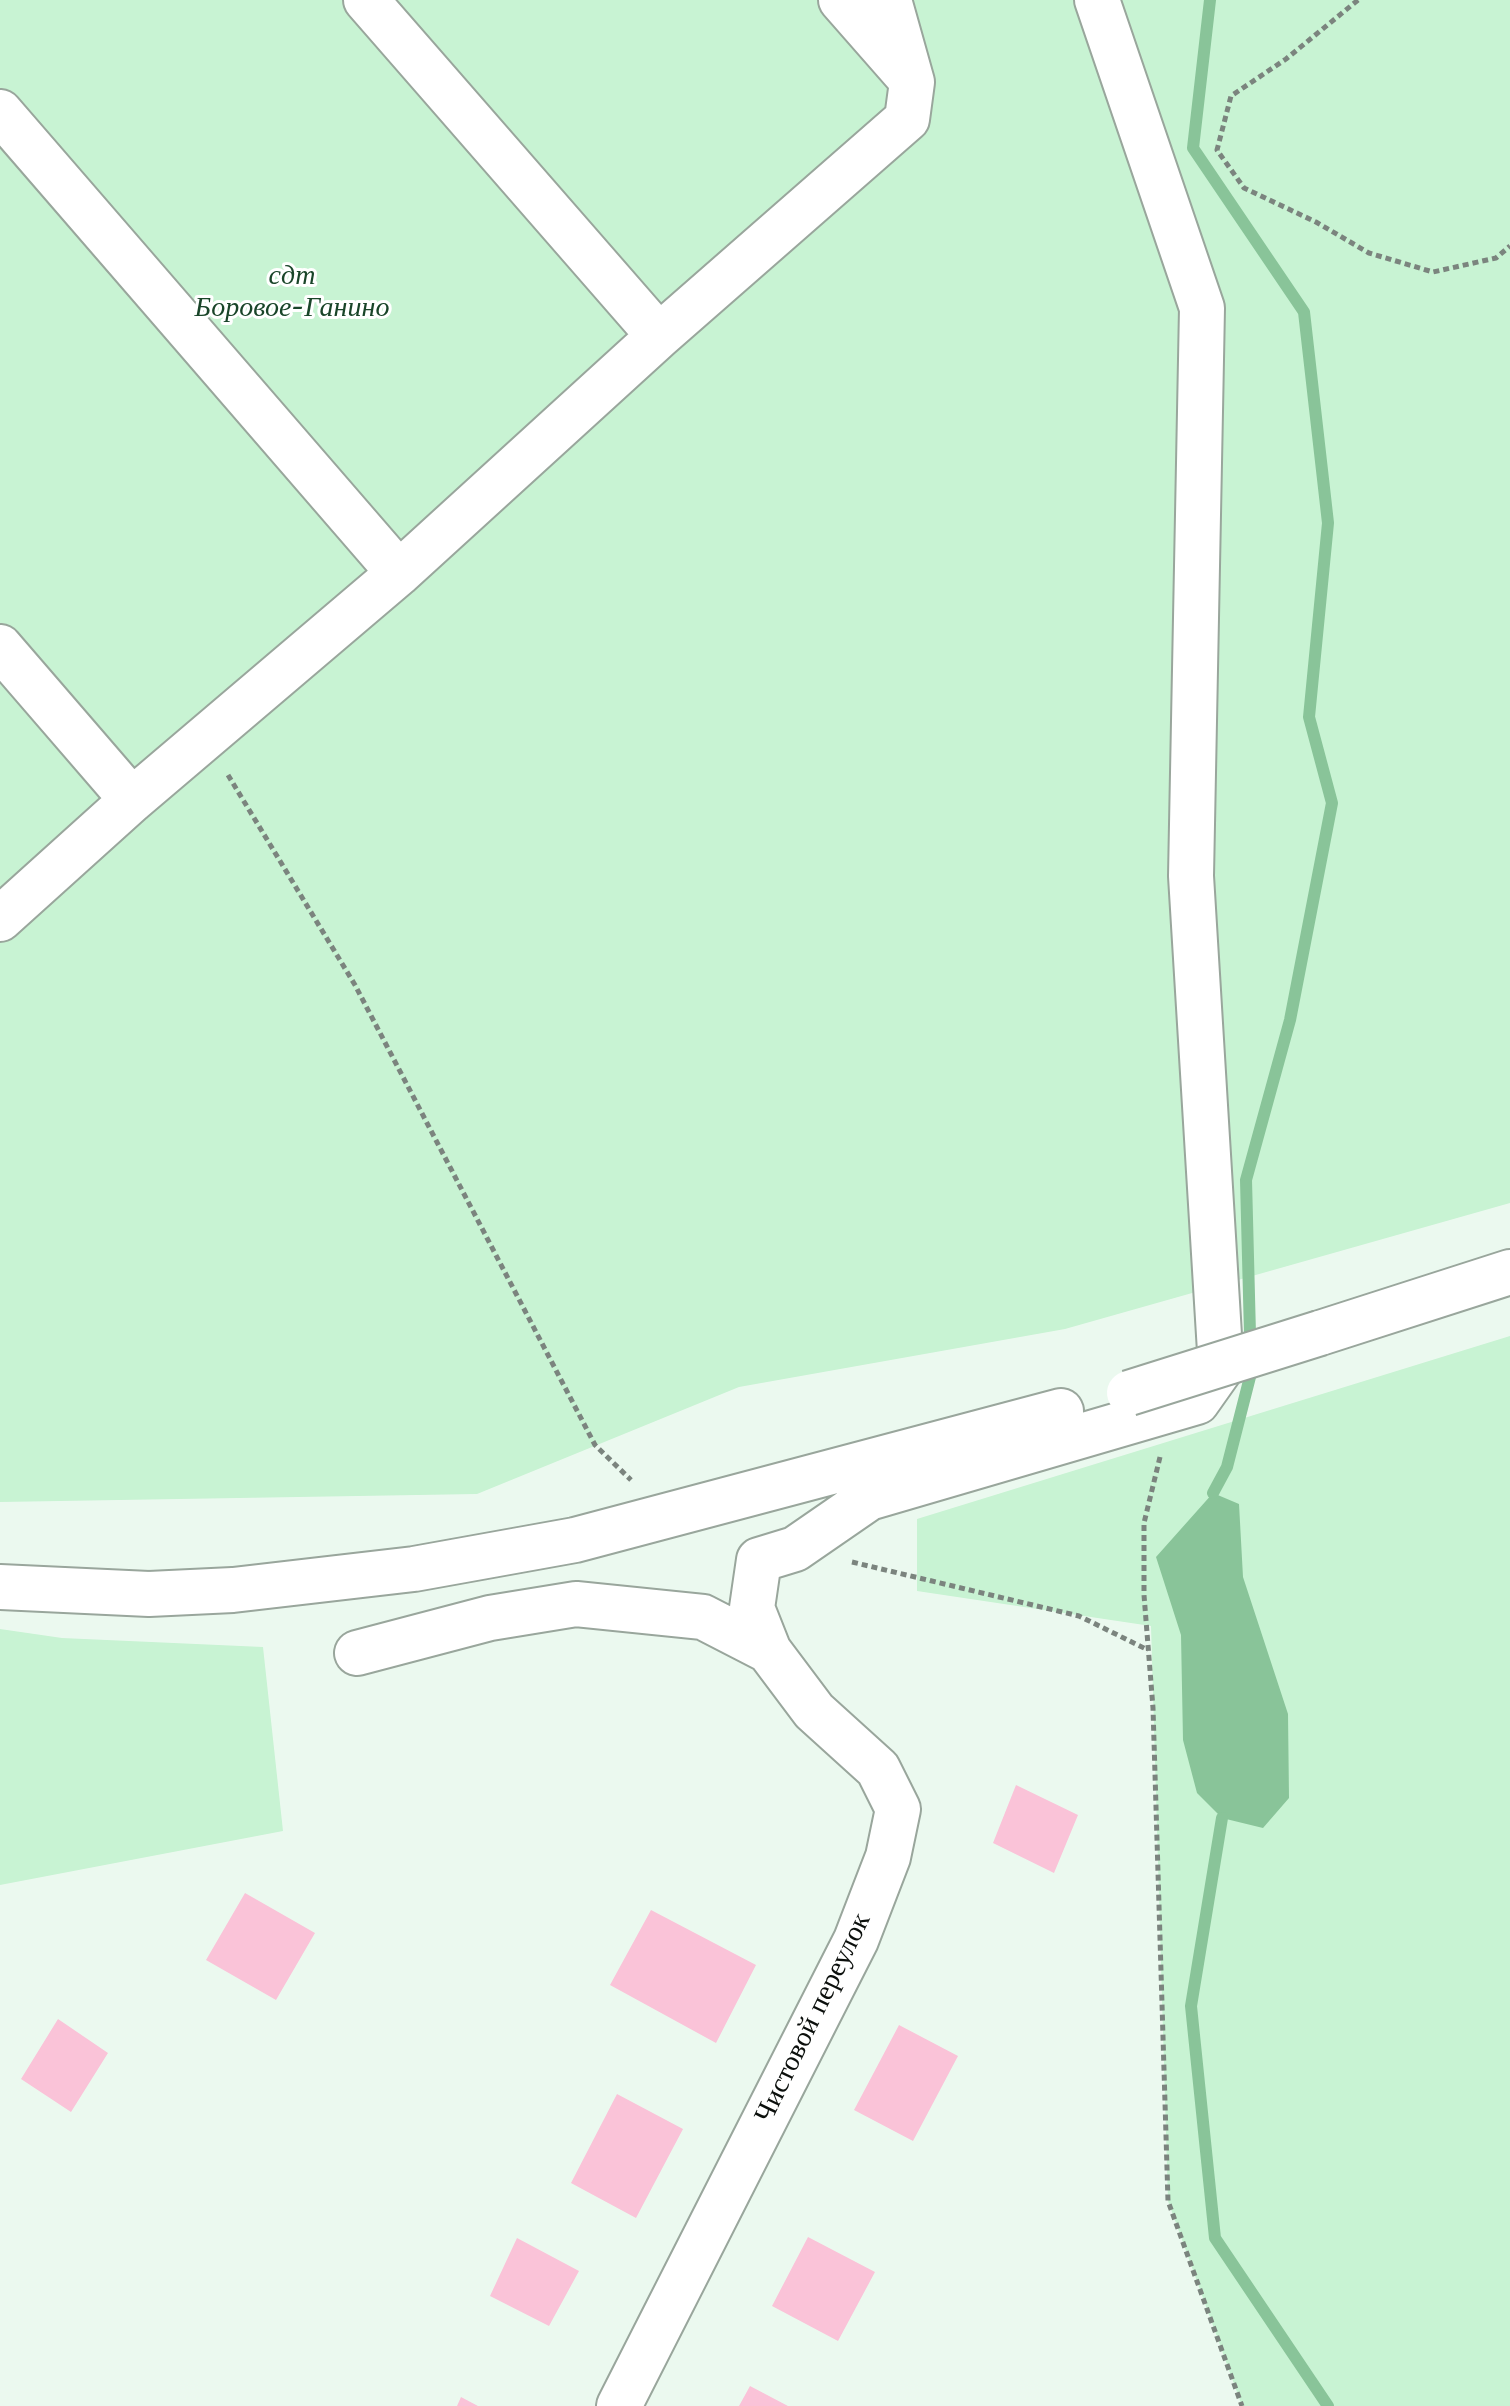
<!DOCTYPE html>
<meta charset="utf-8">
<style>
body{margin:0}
canvas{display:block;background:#ebf9ef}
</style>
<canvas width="1510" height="2406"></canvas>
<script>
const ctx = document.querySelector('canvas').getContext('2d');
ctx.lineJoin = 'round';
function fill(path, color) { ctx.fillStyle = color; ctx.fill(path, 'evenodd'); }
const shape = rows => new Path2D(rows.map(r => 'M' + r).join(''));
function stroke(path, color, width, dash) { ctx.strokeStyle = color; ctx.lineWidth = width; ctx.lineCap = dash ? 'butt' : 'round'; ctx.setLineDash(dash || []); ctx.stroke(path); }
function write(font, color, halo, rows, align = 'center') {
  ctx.font = font + ' "Libre Baskerville",serif'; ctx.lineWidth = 6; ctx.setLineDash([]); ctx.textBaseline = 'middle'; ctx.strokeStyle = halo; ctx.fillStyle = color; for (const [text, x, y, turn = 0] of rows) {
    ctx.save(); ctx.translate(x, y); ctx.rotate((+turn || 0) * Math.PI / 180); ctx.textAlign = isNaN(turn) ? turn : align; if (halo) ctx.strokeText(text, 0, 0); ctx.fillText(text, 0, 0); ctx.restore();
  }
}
fill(shape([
 [0,0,1510,0,1510,1203,1065,1329,739,1387,477,1494,0,1502],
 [1510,1336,1510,2406,1242,2406,1168,2201,1151,1626,917,1591,917,1519],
 [0,1629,62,1638,263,1647,283,1831,0,1885]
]), '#c8f3d3');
fill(shape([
 [1213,1493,1239,1504,1243,1577,1288,1714,1289,1798,1263,1828,1222,1818,1197,1793,1183,1740,1181,1635,1156,1557]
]), '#89c499');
stroke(shape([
 [1210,0,1193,148,1304,312,1328,523,1309,717,1332,803,1290,1020,1246,1180,1251,1373,1227,1467,1213,1493],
 [1222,1818,1191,2006,1215,2238,1328,2406]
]), '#89c499', 12);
fill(shape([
 [1016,1785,1078,1815,1054,1873,993,1843],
 [245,1893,315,1933,276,2000,206,1960],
 [651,1910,756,1965,716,2043,610,1985],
 [58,2019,108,2053,71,2112,21,2079],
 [899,2025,958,2056,913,2141,854,2110],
 [617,2094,683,2129,636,2218,571,2183],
 [808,2237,875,2272,838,2341,772,2306],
 [517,2238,579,2271,549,2326,490,2296],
 [750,2386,788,2406,739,2406],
 [461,2397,478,2406,457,2406]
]), '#fac3d8');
const minor = shape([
 [366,0,659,336],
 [841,0,905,73],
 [0,112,399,573],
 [0,647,132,800],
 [0,919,132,800,399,573,659,336,907,119,912,82,889,0],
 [1320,1333,1510,1272],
 [0,1587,149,1594,233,1590,414,1569,575,1540,1061,1411],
 [357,1653,490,1618,576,1604,703,1617,769,1651],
 [619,2406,856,1940,888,1857,898,1809,878,1769,814,1711,769,1651,752,1608,759,1560,795,1549,869,1498,1197,1402,1221,1368,1191,876,1202,308,1097,0]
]);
stroke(minor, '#99a69c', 48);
stroke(shape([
 [1358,0,1286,59,1231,96,1217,150,1244,188,1316,222,1369,253,1433,272,1496,258,1510,246],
 [228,775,355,985,595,1445,631,1480],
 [1160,1457,1144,1523,1144,1595,1153,1708,1168,2201,1242,2406],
 [852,1562,1079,1616,1148,1650]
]), '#7b847e', 5, [6, 4]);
stroke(minor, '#fff', 44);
const minorBridge = shape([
 [1129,1393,1320,1333]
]);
stroke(minorBridge, '#99a69c', 48, []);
stroke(minorBridge, '#fff', 44);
write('italic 28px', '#194529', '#fff', [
 ["сдт",292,276],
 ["Боровое-Ганино",292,308]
]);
write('28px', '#0b0f0c', '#fff', [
 ["Чистовой переулок",813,2018,-64]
]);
</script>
